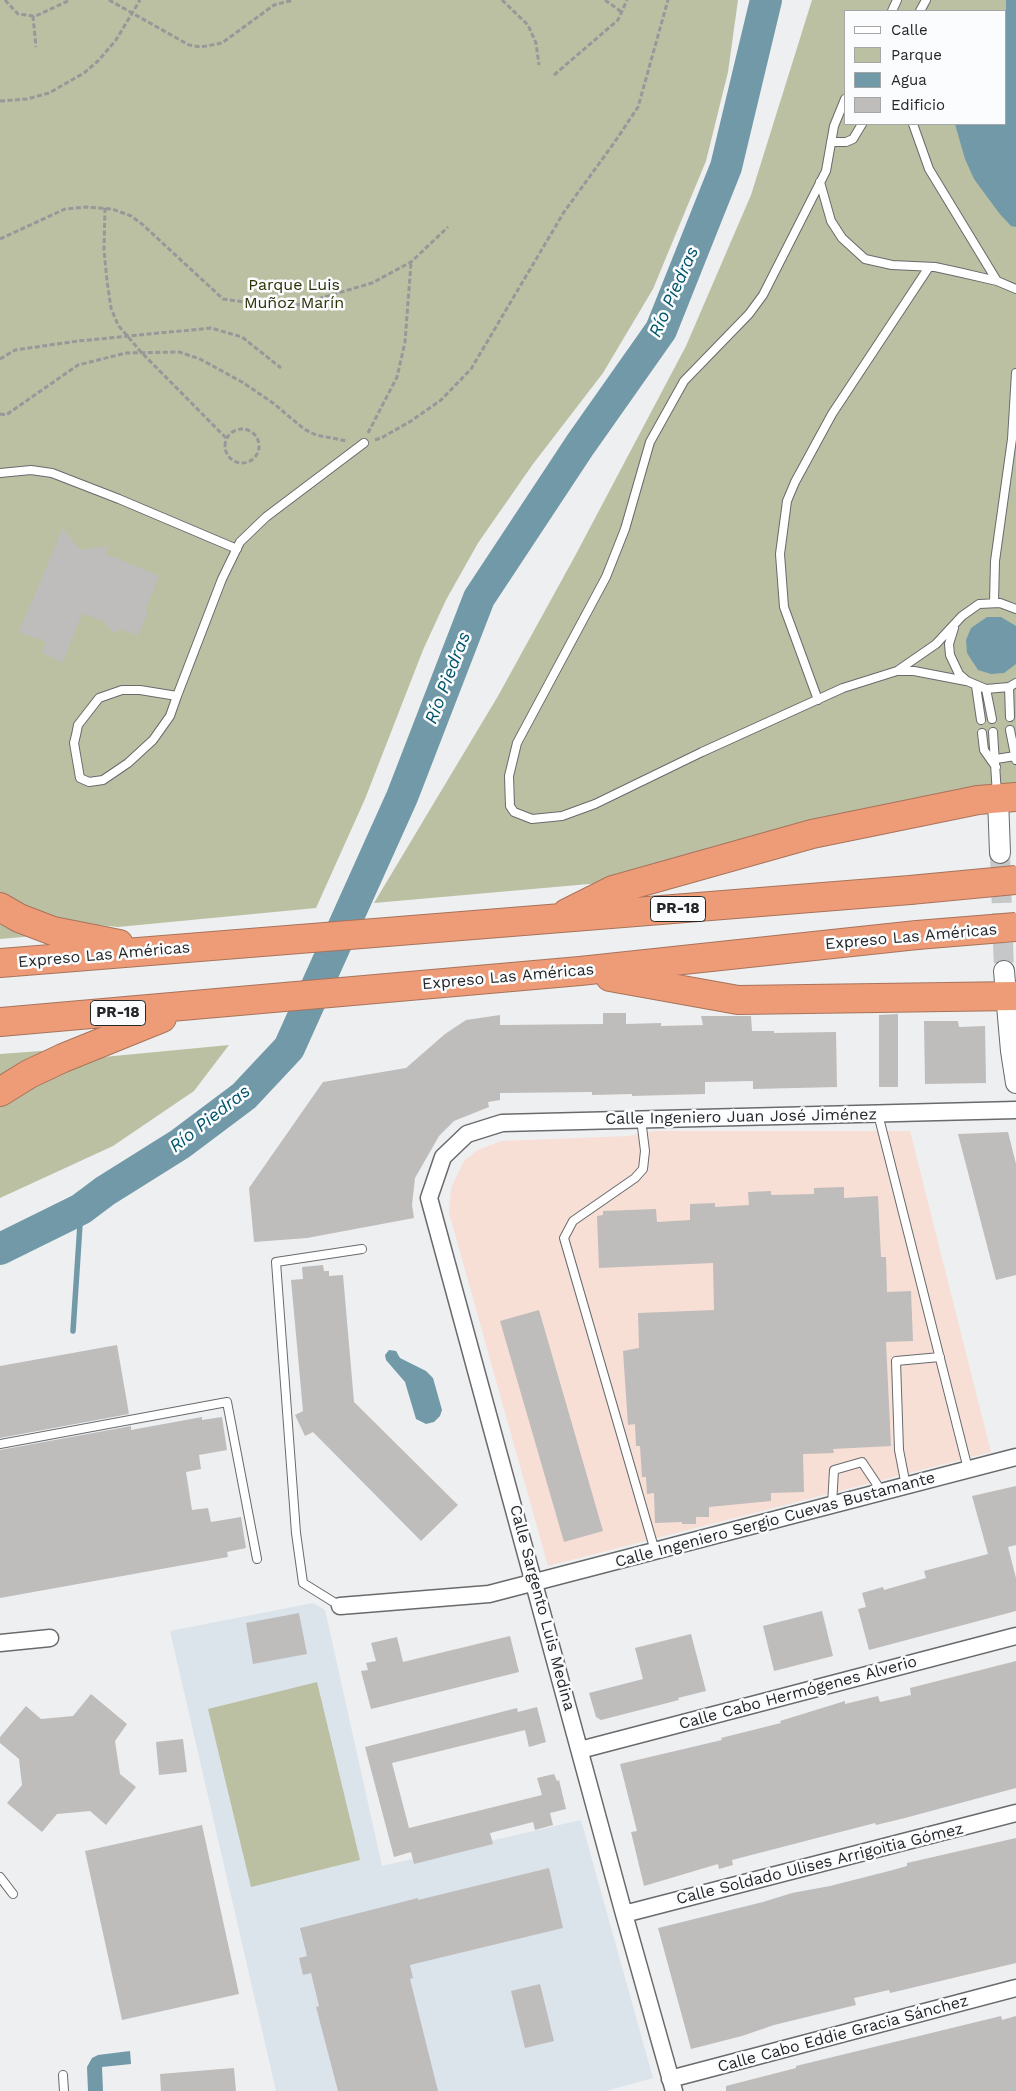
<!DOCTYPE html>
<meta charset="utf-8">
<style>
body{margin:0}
#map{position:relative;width:1016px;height:2091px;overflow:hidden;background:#edeff1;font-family:"Work Sans",sans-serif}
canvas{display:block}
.legend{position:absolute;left:844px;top:10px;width:162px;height:115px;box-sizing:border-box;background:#fafcfe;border:1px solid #a5a6a8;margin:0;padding:6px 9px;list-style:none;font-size:15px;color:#252626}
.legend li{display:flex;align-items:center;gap:10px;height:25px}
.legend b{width:25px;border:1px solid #a5a6a8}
</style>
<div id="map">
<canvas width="1016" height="2091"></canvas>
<ul class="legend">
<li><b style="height:6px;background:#fff"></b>Calle</li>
<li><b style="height:14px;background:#bbc0a3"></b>Parque</li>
<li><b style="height:14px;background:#7299a8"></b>Agua</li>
<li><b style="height:14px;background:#bfbcbc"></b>Edificio</li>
</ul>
</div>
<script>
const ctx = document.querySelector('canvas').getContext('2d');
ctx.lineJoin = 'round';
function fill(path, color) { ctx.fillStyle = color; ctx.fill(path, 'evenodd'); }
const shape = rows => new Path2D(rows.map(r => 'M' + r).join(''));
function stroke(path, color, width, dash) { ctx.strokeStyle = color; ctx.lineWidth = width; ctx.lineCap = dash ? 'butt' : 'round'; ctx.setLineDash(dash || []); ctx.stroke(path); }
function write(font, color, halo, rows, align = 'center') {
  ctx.font = font + ' "Work Sans",sans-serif'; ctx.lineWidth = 5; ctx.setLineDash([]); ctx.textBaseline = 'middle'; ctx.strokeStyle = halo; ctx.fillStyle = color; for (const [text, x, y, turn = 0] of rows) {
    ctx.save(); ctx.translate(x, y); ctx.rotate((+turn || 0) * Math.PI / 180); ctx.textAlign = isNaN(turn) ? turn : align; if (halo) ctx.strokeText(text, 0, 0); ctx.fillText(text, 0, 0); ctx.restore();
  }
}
fill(shape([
 [313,1603,325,1610,382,1866,581,1820,653,2078,606,2091,276,2091,170,1631]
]), '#dce4eb');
fill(shape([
 [654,1131,910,1131,991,1452,548,1566,449,1213,451,1188,464,1161,478,1150,501,1141,628,1136]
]), '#f7dfd5');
fill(shape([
 [0,0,738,0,728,72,706,161,653,289,603,373,533,464,478,543,446,600,423,650,365,799,316,908,118,927,56,921,0,893],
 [812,0,1016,0,1016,789,623,881,374,903,498,696,575,556,686,346,751,195],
 [845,11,1005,11,1005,124,845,124],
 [0,917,34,936,0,939],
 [229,1045,194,1091,113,1146,0,1198,0,1106,60,1069,93,1058],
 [54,1050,0,1084,0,1054],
 [317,1682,360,1860,251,1887,208,1709]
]), '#bbc0a3');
fill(shape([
 [1006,0,1016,0,1016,227,1011,226,999,213,974,179,965,159,955,124,1005,124],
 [987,617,1001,617,1016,626,1016,664,1004,673,991,674,978,670,967,653,966,640,971,628],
 [389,1350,396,1351,400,1358,426,1371,433,1378,442,1410,440,1416,434,1422,426,1424,416,1419,405,1382,386,1360,385,1355],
 [130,2051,131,2064,102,2067,103,2091,88,2091,87,2067,92,2058,98,2055]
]), '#7299a8');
stroke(shape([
 [73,1331,81,1209]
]), '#7299a8', 5.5);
stroke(shape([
 [0,1249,81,1209,105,1191,180,1144,244,1096,289,1048,402,797,479,598,580,445,661,330,726,167,766,0]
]), '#7299a8', 32);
fill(shape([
 [63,528,80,550,109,546,106,554,159,576,145,610,148,612,138,636,121,629,114,633,103,621,82,613,63,662,42,653,46,642,19,632],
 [603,1013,626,1013,626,1024,661,1023,661,1026,703,1025,701,1016,751,1016,752,1031,774,1031,774,1033,836,1032,837,1087,753,1089,753,1081,705,1082,705,1094,632,1096,632,1094,592,1095,592,1092,500,1093,500,1100,488,1102,489,1107,454,1121,439,1136,415,1178,412,1205,414,1218,307,1238,254,1242,249,1188,323,1082,406,1068,445,1034,466,1020,500,1015,500,1025,603,1024],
 [898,1014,898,1087,879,1087,879,1015],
 [924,1021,958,1021,959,1027,985,1026,986,1083,925,1084],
 [1008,1132,1016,1164,1016,1275,996,1280,958,1134],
 [844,1187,844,1198,878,1196,881,1257,886,1257,887,1292,911,1291,913,1341,886,1342,891,1446,833,1449,834,1453,803,1454,804,1492,771,1493,771,1501,709,1507,709,1517,696,1517,696,1524,682,1524,682,1522,655,1523,654,1493,647,1494,646,1477,642,1477,640,1446,636,1446,635,1424,628,1425,623,1351,639,1348,638,1313,714,1310,713,1263,599,1268,597,1216,603,1215,603,1211,656,1209,657,1222,690,1220,690,1204,715,1203,715,1207,749,1205,748,1192,771,1191,771,1195,814,1194,814,1188],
 [323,1265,324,1271,329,1271,329,1276,343,1275,354,1402,458,1505,421,1541,313,1432,305,1436,295,1415,303,1411,291,1280,303,1279,302,1267],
 [539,1310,603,1531,564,1542,500,1321],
 [117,1345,129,1414,0,1438,0,1366],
 [202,1417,202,1420,222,1417,227,1450,199,1455,201,1469,186,1472,192,1510,208,1508,211,1522,241,1517,246,1548,227,1552,228,1557,0,1598,0,1450,131,1426,131,1430],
 [1016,1486,1016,1545,1008,1547,1016,1578,1016,1611,869,1650,858,1609,866,1607,862,1593,883,1587,884,1590,926,1578,924,1571,988,1554,972,1496],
 [822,1611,833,1656,774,1671,763,1626],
 [299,1613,307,1654,253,1664,246,1623],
 [691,1634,706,1691,678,1698,679,1700,601,1720,596,1717,589,1693,643,1679,635,1648],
 [510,1636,519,1672,371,1709,361,1671,368,1670,366,1663,376,1661,371,1643,397,1637,403,1662],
 [1016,1661,1016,1788,905,1818,876,1825,875,1823,732,1860,733,1865,719,1869,718,1864,644,1886,631,1832,637,1831,620,1764,722,1740,721,1738,781,1723,780,1721,845,1701,845,1704,878,1696,880,1702,911,1695,910,1688],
 [91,1694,127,1724,115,1741,120,1774,136,1787,106,1825,90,1811,57,1814,42,1832,7,1803,22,1785,19,1759,0,1743,0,1737,26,1706,41,1719,73,1716],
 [537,1707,546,1742,529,1747,525,1730,392,1763,409,1828,542,1795,537,1778,554,1774,557,1781,559,1780,566,1809,550,1813,553,1825,535,1830,533,1822,490,1833,493,1844,414,1864,411,1852,394,1857,365,1747,517,1708,518,1712],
 [183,1739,187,1772,159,1775,156,1742],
 [202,1825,239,1994,122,2020,85,1851],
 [1016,1838,1016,1963,890,1993,889,1990,854,1998,856,2005,774,2025,742,2036,691,2049,658,1928,763,1902,792,1893,830,1886,889,1871,907,1866,907,1863],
 [549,1868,563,1928,410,1965,413,1978,410,1979,438,2091,338,2091,316,2007,319,2006,311,1973,303,1975,299,1958,307,1956,300,1928,418,1898,418,1900],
 [540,1984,554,2041,525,2048,511,1991],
 [1001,2016,1002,2020,1016,2016,1016,2091,726,2091,726,2086,796,2068,796,2066],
 [234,2068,236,2091,161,2091,160,2074]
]), '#bfbcbc');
stroke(shape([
 [1000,853,1004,971]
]), '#c5c7c8', 20, [20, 10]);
const service = shape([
 [892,11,897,0],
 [920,11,926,0],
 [845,99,834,126,826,171,763,295,749,314,684,381,650,442,625,529,606,577,517,743,509,776,510,806,514,812,532,819,562,816,595,804,702,752,843,688,897,671,936,644,962,616,979,604,1000,603,1016,609],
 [913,124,929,169,997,281],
 [831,142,846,142,853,139,862,124],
 [820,182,831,221,842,238,865,259,892,265,935,267,958,272,997,281,1016,289],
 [0,473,31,470,52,473,119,499,237,549],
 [994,602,995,561,1012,439,1016,373],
 [954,628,949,644,950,655,959,674,967,681,986,689,1009,687,1016,683],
 [899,671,914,671,966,681],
 [976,686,981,720],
 [1009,687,1010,717],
 [986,689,992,719],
 [177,696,140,690,122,690,99,698,78,725,76,735,74,743,80,778,89,782,103,780,128,763,153,740,170,716,177,696,222,579,240,542,266,517,364,443],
 [818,700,784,607,780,554,787,501,795,482,832,414,929,267],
 [1010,730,1016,760],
 [993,732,997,795],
 [982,733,984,750,996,767],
 [996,759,1015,756],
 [878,1114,968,1469],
 [641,1119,645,1151,643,1169,635,1178,573,1221,564,1238,655,1551],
 [0,1444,227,1402,257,1559],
 [906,1486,899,1450,896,1361,940,1357],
 [832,1505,834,1470,862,1462,882,1492],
 [340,1606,303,1583,296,1533,276,1262,362,1249],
 [0,1877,13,1894],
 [63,2075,64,2091]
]);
const minor = shape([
 [340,1606,489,1594,1016,1457],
 [0,1643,50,1638],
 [580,1750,1016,1636],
 [624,1914,1016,1813],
 [670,2079,1016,1988],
 [674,2091,624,1914,429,1198,443,1157,467,1134,502,1123,1016,1110]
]);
const tertiary = shape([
 [998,798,1000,853],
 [1004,971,1011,1051,1016,1083]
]);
const motorway = shape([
 [0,907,19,918,53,931,119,944],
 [567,913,613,890,812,834,978,800,1016,797],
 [0,963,910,890],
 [610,977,738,1000,1016,996],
 [0,1022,580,971,917,935],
 [0,1092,29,1074,63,1058,162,1018]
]);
stroke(service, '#686a6c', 10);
stroke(minor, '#686a6c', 19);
stroke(tertiary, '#686a6c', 22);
stroke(motorway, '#a8735b', 30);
stroke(shape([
 [5,0,18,14,33,16,38,15,70,0],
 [109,0,189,45,201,47,222,43,274,5,293,0],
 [502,0,528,25,536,43,539,65],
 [605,0,623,13],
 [33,16,36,47],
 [554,75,618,20,627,0],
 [0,101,27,99,49,93,84,73,98,61,116,40,140,0],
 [105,208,104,250,107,281,111,308,118,325,141,352,227,439],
 [0,239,65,209,85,207,112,209,131,216,142,224,223,299,287,308,372,283,411,262,448,227],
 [0,359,15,350,78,341,211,328,242,337,281,368],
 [0,414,6,415,78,365,126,353,179,352,200,359,242,382,273,403,304,429,316,435,347,441],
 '225 446a17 17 0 1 1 34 0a17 17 0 1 1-34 0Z',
 [368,433,397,377,405,342,411,263],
 [375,440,383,437,411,421,441,400,471,369,564,212,614,143,638,107,668,0]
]), '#969899', 3, [5, 2.5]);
stroke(service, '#fff', 8);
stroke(minor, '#fff', 16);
stroke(tertiary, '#fff', 20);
stroke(motorway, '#ee9c77', 28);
const motorwayBridge = shape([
 [910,890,1016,880],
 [917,935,1016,927]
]);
stroke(motorwayBridge, '#a8735b', 30, []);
stroke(motorwayBridge, '#ee9c77', 28);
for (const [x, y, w] of [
 [678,909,55],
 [118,1013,55]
]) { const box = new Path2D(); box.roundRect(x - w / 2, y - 12.5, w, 25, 4); ctx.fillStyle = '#fafcfe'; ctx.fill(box); stroke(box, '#252626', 1); }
write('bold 15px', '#252626', null, [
 ["PR-18",678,909],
 ["PR-18",118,1013]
]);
write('16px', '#2d3003', '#fafcfe', [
 ["Parque Luis",294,285],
 ["Muñoz Marín",294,303]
]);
write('16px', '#252626', '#fafcfe', [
 ["Expreso Las Américas",911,937,-5],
 ["Expreso Las Américas",104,955,-5],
 ["Expreso Las Américas",508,977,-5],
 ["Calle Ingeniero Juan José Jiménez",741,1117,-1],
 ["Calle Ingeniero Sergio Cuevas Bustamante",775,1520,-15],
 ["Calle Sargento Luis Medina",542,1608,75],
 ["Calle Cabo Hermógenes Alverio",798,1693,-15],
 ["Calle Soldado Ulises Arrigoitia Gómez",820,1864,-14],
 ["Calle Cabo Eddie Gracia Sánchez",843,2034,-15]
]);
write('italic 18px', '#00556b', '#fafcfe', [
 ["Río Piedras",674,292,-66],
 ["Río Piedras",448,678,-69],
 ["Río Piedras",210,1119,-38]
]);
</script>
